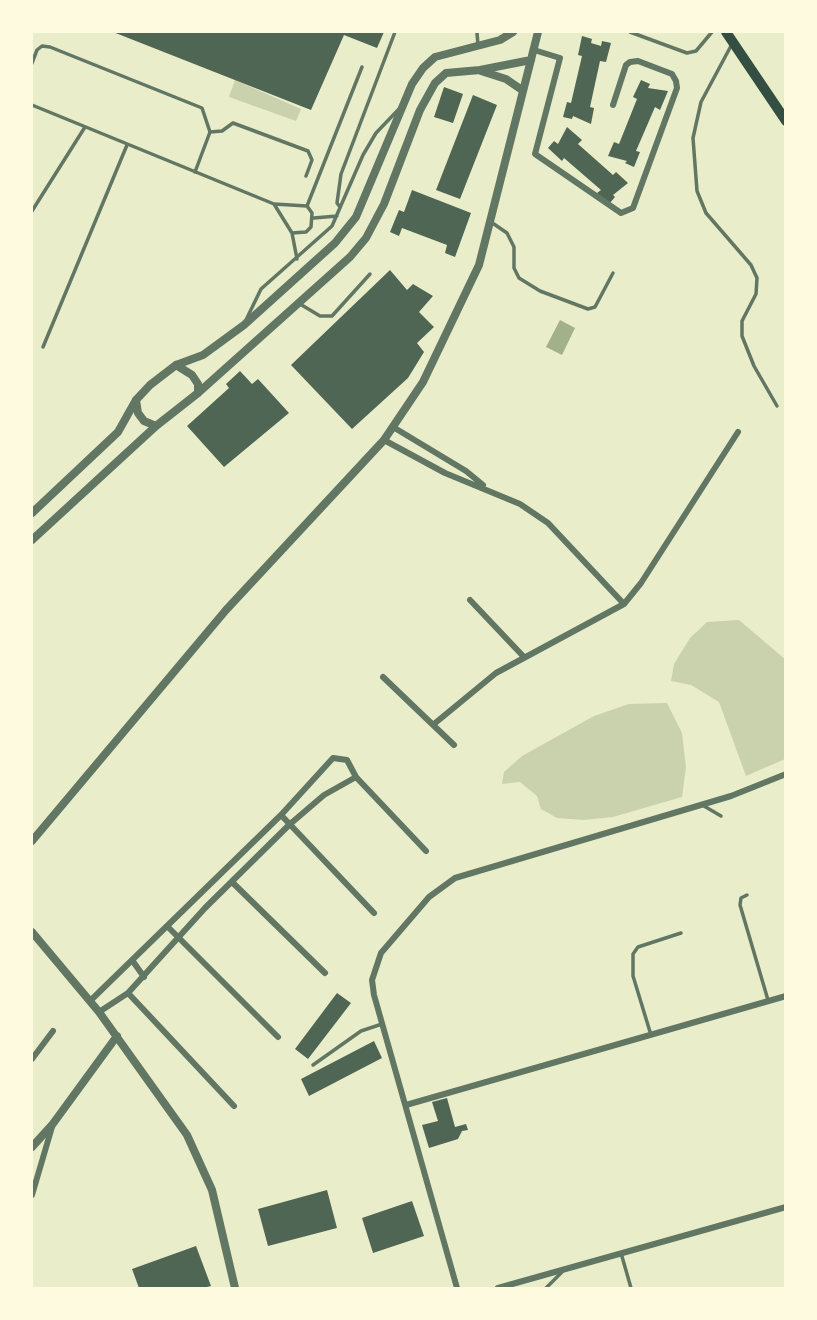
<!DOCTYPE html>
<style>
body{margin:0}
#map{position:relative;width:817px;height:1320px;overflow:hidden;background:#e9edc9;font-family:Figtree,sans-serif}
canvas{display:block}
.frame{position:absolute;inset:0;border:33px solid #fefae0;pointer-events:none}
</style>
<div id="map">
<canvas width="817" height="1320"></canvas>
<div class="frame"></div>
</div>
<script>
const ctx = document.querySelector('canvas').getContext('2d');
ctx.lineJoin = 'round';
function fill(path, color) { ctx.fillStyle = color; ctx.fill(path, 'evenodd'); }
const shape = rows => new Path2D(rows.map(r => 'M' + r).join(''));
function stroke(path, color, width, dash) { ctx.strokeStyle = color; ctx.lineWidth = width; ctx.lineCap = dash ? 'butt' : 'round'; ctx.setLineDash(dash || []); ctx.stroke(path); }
fill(shape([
 [235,80,301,109,296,121,229,97],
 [739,620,786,660,785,759,746,776,719,702,691,685,671,681,674,664,690,638,707,622],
 [667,703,682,733,686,767,682,797,613,817,583,820,557,818,541,809,537,796,520,782,502,784,504,772,522,756,594,716,629,704]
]), '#cad2ad');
fill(shape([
 [560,320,575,328,562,355,546,347]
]), '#a3b18a');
fill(shape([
 [113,32,384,32,377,48,344,35,311,110],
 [582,36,592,39,591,43,601,46,602,41,611,43,606,62,600,61,590,107,594,108,591,124,573,116,572,119,563,117,567,102,571,103,582,56,578,55],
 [641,80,650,84,648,88,668,91,660,110,655,107,636,151,640,152,634,167,625,163,627,161,608,156,614,142,619,144,637,99,633,97],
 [444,87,463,94,453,123,434,117],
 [473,95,497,105,460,199,436,190],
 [567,127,582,140,578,144,613,175,616,172,628,183,613,195,615,197,609,204,597,193,601,190,564,158,562,161,548,148,554,141,558,144],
 [412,190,471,213,455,257,445,253,447,245,402,228,399,236,390,232,399,210,404,212],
 [390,270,407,290,413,284,433,296,419,312,434,327,417,343,424,352,408,378,352,429,291,365],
 [240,371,252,384,258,379,289,413,224,467,187,426,229,388,226,384],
 [337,993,351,1003,308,1059,295,1049],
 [374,1041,382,1058,309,1096,301,1079],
 [447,1098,455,1127,466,1124,468,1130,462,1131,458,1139,429,1148,422,1125,438,1121,432,1102],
 [327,1190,337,1228,268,1246,258,1209],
 [412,1201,424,1236,373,1253,362,1218],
 [196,1246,211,1286,203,1288,139,1288,132,1269]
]), '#4f6655');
stroke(shape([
 [630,32,687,53,696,51,712,32],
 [477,33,478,45],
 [732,44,701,102,693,138,697,191,706,213,751,265,757,278,756,294,742,321,742,336,754,366,777,406],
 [32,63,37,50,42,46,50,47,202,108,210,132,195,172],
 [32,105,274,204,292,233,297,259],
 [210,132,222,131,233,123,308,151,312,160,306,176],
 [274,204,307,206,312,213,311,227,306,232,292,233],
 [307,206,362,67],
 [340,207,337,203,341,174,395,32],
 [32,211,85,127],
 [314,218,337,216],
 [491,222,507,233,514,247,514,268,519,278,540,291,588,309,595,307,613,273],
 [300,304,320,316,332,316,370,274],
 [246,320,261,289,332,226,363,155,376,133,398,110],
 [43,347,127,145],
 [704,806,721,816],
 [747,895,741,898,740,905,768,1000],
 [651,1035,633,976,633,954,638,947,681,933],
 [313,1065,361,1031,382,1024],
 [621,1253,631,1288],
 [546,1288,562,1272]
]), '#617663', 3.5);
stroke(shape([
 [534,50,560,58,535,154,621,213,633,208,677,88,676,81,672,74,638,61,630,62,626,65,613,105],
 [393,427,466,471,483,485],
 [384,440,445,473,520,504,548,523,624,604],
 [470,600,523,656],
 [383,677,454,745],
 [434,724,496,673,624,604,641,583,738,432],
 [281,815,374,913],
 [232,882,325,973],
 [167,926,278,1037],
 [132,960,144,977],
 [128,993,234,1106],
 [90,1001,281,815,333,758,347,760,356,777,426,851],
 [99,1012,128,993,205,908,289,825,324,795,356,777],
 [32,1059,53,1031],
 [406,1105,786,996],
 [32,1195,52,1127],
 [457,1288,374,995,372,980,381,953,429,897,455,878,731,796,786,774],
 [498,1288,786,1207]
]), '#617663', 6);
stroke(shape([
 [481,71,506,79,522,90],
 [176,365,192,375,198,384,198,393],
 [136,400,138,413,144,421,156,426],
 [32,513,118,432,136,400,150,385,176,365,203,355,244,325,335,243,356,217,412,84,423,68,435,57,500,40,513,32],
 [32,540,156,426,198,393,350,257,366,238,384,204,420,110,435,83,446,73,480,70,531,60],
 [32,841,226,610,384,440,423,382,479,265,538,32],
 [32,932,99,1012,187,1135,212,1190,235,1288],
 [32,1147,52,1125,117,1036]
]), '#617663', 8);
stroke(shape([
 [726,32,786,121]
]), '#344e41', 10);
</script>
